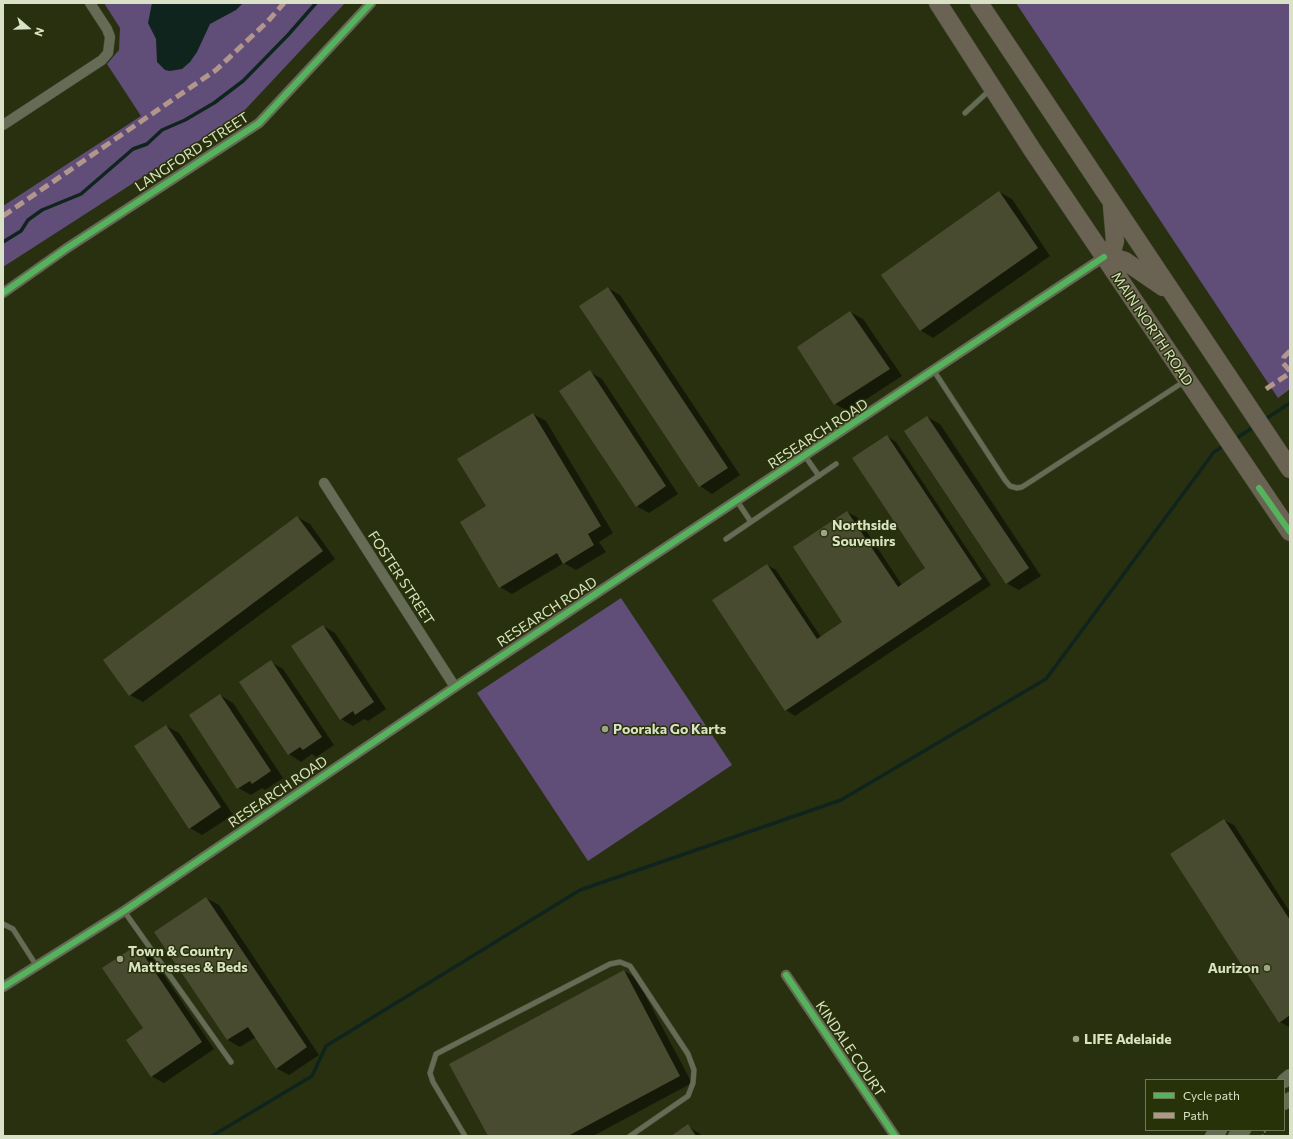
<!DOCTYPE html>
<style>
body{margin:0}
#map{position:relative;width:1293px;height:1139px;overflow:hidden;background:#293010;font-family:Commissioner,sans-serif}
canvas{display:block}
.frame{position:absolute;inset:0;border:4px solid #d9e2c6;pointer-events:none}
.legend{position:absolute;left:1145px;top:1079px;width:140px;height:52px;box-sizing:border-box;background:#283208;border:1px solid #6f7854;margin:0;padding:5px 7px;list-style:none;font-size:12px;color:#d9e2c6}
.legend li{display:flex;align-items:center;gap:8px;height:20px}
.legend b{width:20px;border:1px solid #6f7854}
.north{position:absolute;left:8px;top:8px;width:40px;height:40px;-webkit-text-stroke:3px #283208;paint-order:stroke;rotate:110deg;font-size:11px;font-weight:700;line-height:16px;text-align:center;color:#d9e2c6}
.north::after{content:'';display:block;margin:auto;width:14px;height:18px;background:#d9e2c6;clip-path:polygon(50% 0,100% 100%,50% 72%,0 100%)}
</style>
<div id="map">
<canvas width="1293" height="1139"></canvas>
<div class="frame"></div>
<ul class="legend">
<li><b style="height:5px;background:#56b35d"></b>Cycle path</li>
<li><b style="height:5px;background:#b2968c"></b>Path</li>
</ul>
<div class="north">N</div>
</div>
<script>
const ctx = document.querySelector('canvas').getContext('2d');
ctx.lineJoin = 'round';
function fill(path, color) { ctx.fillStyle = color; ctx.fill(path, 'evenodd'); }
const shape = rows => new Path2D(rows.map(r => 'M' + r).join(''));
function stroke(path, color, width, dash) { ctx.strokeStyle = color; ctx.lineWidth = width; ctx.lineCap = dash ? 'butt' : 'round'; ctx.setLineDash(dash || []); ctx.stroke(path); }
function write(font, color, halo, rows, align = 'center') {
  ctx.font = font + ' Commissioner,sans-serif'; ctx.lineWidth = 3; ctx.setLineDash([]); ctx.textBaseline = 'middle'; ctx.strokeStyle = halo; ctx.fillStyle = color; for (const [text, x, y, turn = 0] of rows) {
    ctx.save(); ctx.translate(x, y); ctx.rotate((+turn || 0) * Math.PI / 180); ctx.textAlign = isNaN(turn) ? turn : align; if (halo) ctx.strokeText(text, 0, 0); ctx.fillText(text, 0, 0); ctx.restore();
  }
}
fill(shape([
 [104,3,345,3,242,113,3,267,3,206,141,116,107,64,119,50,120,28],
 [1016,3,1290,3,1290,389,1278,398],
 [621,598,732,765,588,861,477,693]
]), '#604e79');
fill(shape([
 [152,3,243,3,236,10,210,24,197,52,190,62,182,69,170,71,165,70,157,62,156,39,148,23]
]), '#10241e');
fill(shape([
 [999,192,1012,199,1050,256,933,338,920,330],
 [608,288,620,295,740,475,712,494,700,486],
 [850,312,863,319,902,376,848,411,835,404],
 [590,372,602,379,678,494,649,513,636,506],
 [533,414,546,421,613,533,599,542,606,552,576,570,564,563,512,594,500,587,487,507],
 [927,417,940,424,1041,576,1019,590,1006,583],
 [887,436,896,442,991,585,795,716,786,710,767,565,776,570,821,637,843,622,847,512,857,517,902,585,926,569],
 [297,517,310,524,335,559,143,702,130,695],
 [323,626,335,633,386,709,368,721,364,719,353,726,341,719],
 [271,662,283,669,334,745,316,757,312,754,301,762,289,754],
 [220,695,233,703,283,778,265,790,262,788,251,795,238,788],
 [166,726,179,733,233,815,202,835,190,828],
 [1224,820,1234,825,1290,912,1289,1027,1280,1022],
 [206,898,219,905,319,1055,289,1075,276,1068,256,1037,240,1047,228,1040,156,932],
 [137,946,149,953,214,1049,164,1083,151,1076,144,1029],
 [624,971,636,978,692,1083,593,1136,489,1136],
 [688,1126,703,1136,673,1136]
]), '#0007');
stroke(shape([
 [3,242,21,231,28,220,42,210,81,194,133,149,147,144,162,130,185,120,214,103,243,81,288,35,316,3],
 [1264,420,1290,403],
 [1234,440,1255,426],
 [212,1136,312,1076,326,1046,580,890,841,800,1046,679,1214,452,1225,445]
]), '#10241e', 3.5);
fill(shape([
 [999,191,1038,248,920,331,881,275],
 [608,287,728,468,699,487,579,306],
 [850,311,890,369,834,405,797,347],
 [590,370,666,486,636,507,559,391],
 [533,413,601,526,588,534,594,545,563,564,557,553,499,588,460,522,486,506,457,459],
 [927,416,1029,568,1006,584,904,431],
 [887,435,982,579,785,711,712,600,767,564,817,639,842,622,793,547,847,511,898,587,925,568,852,458],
 [297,516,323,551,129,696,103,660],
 [323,625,374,702,355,715,353,711,340,720,291,646],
 [271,660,322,737,303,750,300,747,288,755,239,682],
 [220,694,271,771,252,784,250,781,237,789,189,715],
 [166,725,221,807,189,829,134,746],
 [1224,819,1290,920,1290,1015,1279,1023,1170,854],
 [206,897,307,1047,276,1069,248,1027,227,1040,154,932],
 [137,945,202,1042,151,1077,126,1040,143,1028,102,968],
 [624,970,680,1076,568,1136,488,1136,449,1064],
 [688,1124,696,1136,671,1136]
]), '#494b30');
const lane = shape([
 [965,113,991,89],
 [934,371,1005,480,1010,486,1017,488,1022,487,1033,480,1185,381],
 [805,456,819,476],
 [737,501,751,522],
 [726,539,836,464],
 [124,911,231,1062],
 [3,924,13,929,36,965],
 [465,1136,433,1082,430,1073,436,1054,610,964,620,962,630,966,688,1054,694,1070,693,1083,688,1096,630,1136]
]);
const street = shape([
 [3,125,102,60,108,53,110,37,107,29,90,3],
 [3,293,67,248,259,123,371,3],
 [324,483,455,687],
 [786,975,895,1136],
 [3,987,124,911,455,687,1104,257]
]);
const secondary = shape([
 [1284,1081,1290,1076],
 [1284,1103,1290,1099],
 [1212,1136,1220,1130],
 [1235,1136,1244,1130]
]);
const highway = shape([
 [938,3,1033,151,1290,532],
 [979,3,1290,469],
 [1104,257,1116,258,1125,261,1163,287],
 [1104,257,1113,248,1115,241,1112,206]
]);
stroke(lane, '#434932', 6);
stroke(street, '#434932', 11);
stroke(secondary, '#434932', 15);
stroke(highway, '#434932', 19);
stroke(shape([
 [1262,1136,1266,1130]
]), '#696d5a', 2, [2, 2]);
stroke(lane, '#656b54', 5);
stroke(street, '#656b54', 10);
stroke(secondary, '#656b54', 14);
stroke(highway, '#6a6354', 18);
stroke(shape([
 [3,216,216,70,268,21,284,3],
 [1290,351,1284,357,1283,363,1290,371],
 [1266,389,1290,373]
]), '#b2968c', 5, [10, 5]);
stroke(shape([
 [3,293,67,248,259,123,371,3],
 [1259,488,1290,532],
 [786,975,895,1136],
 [3,987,124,911,455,687,1104,257]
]), '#56b35d', 6);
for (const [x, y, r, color] of [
 [824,533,4,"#9ba486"],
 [605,729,4,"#9ba486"],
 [120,959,4,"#9ba486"],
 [1267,968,4,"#9ba486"],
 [1076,1039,4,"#9ba486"]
]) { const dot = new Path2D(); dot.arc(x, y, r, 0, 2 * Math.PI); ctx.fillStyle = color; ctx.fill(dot); stroke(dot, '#283208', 1.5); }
write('14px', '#d9e2c6', '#283208', [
 ["LANGFORD STREET",192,152,-33],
 ["MAIN NORTH ROAD",1152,329,56],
 ["RESEARCH ROAD",818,434,-33],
 ["FOSTER STREET",401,578,57],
 ["RESEARCH ROAD",547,612,-33],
 ["RESEARCH ROAD",278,792,-34],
 ["KINDALE COURT",850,1049,56]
]);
write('bold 14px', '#d9e2c6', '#283208', [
 ["Northside",832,525],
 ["Souvenirs",832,541],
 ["Pooraka Go Karts",613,729],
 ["Town & Country",128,951],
 ["Mattresses & Beds",128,967],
 ["Aurizon",1259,968,"right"],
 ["LIFE Adelaide",1084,1039]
], 'left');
</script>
